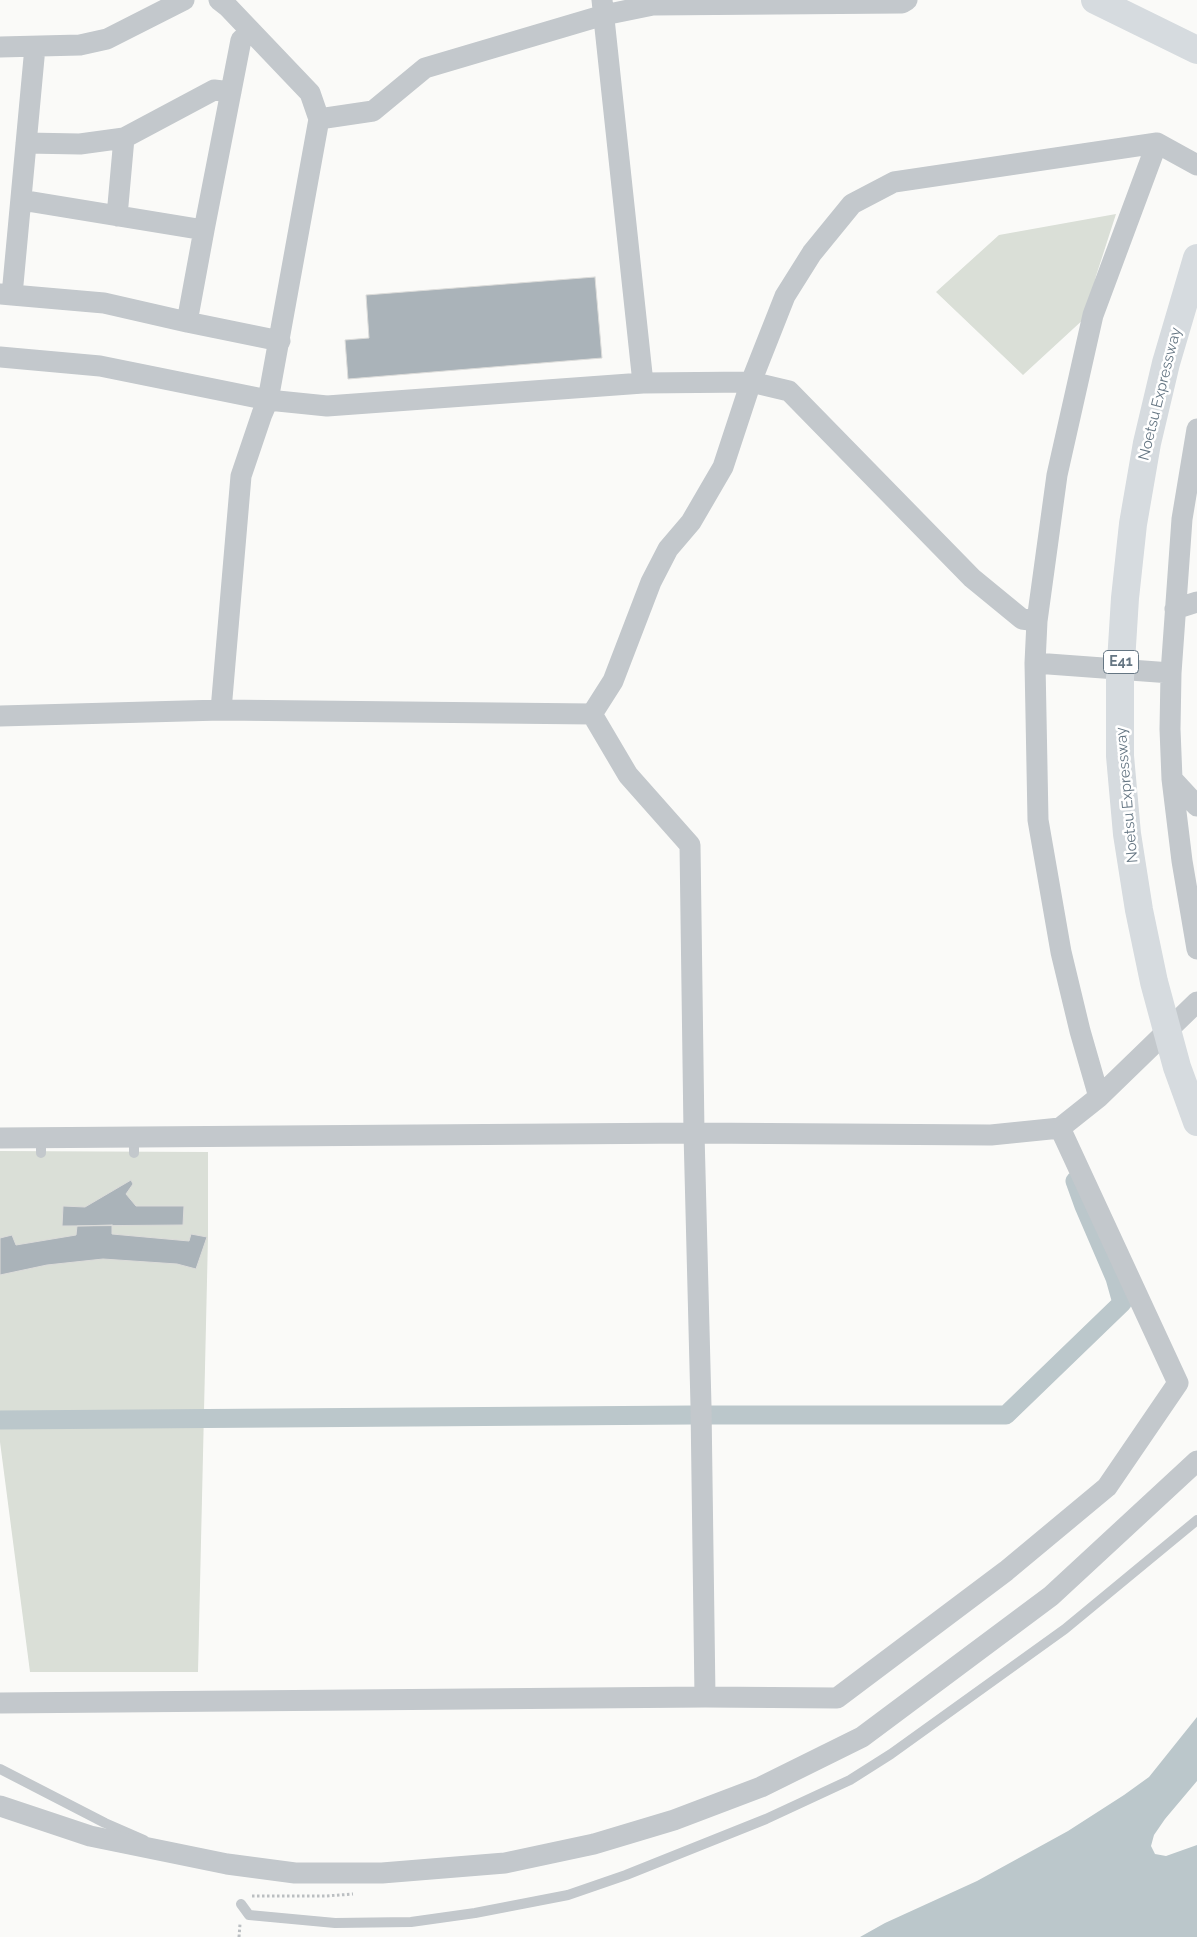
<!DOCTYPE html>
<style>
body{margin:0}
canvas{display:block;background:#fafaf8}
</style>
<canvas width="1197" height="1937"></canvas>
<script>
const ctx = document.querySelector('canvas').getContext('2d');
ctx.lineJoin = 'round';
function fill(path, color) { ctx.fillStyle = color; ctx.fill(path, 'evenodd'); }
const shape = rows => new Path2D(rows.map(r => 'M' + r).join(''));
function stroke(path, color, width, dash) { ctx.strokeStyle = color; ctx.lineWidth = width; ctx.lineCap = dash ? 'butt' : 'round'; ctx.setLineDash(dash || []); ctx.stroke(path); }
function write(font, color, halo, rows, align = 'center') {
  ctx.font = font + ' Raleway,sans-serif'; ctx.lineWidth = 5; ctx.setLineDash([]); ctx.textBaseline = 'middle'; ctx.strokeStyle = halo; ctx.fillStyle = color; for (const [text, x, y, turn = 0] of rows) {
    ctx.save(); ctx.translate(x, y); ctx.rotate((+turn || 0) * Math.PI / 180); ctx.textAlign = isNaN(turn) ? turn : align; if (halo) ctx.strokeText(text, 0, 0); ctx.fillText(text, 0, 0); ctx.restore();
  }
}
fill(shape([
 [1116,214,1096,276,1086,317,1023,375,936,292,999,235],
 [0,1151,208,1152,208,1237,198,1672,30,1672,0,1442]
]), '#dadfd7');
fill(shape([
 [1197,1717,1197,1781,1165,1819,1154,1835,1151,1846,1155,1854,1166,1856,1197,1845,1197,1937,860,1937,885,1923,977,1881,1068,1831,1124,1795,1149,1777]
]), '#bbc7cb');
stroke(shape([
 [0,1420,692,1415,1006,1415,1122,1303,1115,1278,1084,1206,1075,1181]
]), '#bbc7cb', 19);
const building = shape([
 [595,277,602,358,348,379,345,340,369,338,366,295,595,277],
 [131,1180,133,1184,126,1194,136,1206,184,1206,183,1225,62,1226,63,1206,85,1207,131,1180],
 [112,1225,112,1234,189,1241,191,1234,207,1237,196,1269,177,1264,103,1259,47,1265,0,1275,0,1238,12,1235,16,1245,76,1235,77,1226,112,1225]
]);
fill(building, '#aab3b9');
stroke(building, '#dcdcda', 1);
stroke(shape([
 [252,1896,326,1896,353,1894],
 [239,1937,240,1924]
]), '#bbbfc2', 3, [2.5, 2.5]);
stroke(shape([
 [134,1137,134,1153],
 [41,1153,41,1137],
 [0,1769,105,1823,144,1840],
 [241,1904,249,1915,335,1923,411,1922,475,1913,568,1895,626,1875,766,1819,850,1780,891,1754,1065,1629,1197,1520]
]), '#c3c8cc', 10);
stroke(shape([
 [219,0,228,7,310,93,319,119,268,400,262,414,241,476,221,710],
 [602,0,643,383],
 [0,47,80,45,107,39,184,0],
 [319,119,373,111,425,68,604,15,653,5,902,3,907,0],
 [124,138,214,90,231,92],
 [26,143,80,144,124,138,117,216],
 [21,200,204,230,241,40,252,32],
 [0,294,12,295,35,47],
 [12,295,104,303,187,322,204,230],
 [187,322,280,341],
 [0,357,100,366,268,400,327,406,643,383,751,382,789,391,972,578,1022,619,1037,621],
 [1197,429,1182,519,1171,673,1170,729,1172,779,1182,861,1197,949],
 [1175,609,1197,602],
 [1035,663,1171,673],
 [592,714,628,775,690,845,694,1133,701,1406,705,1697],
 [592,714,613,681,651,582,668,549,691,522,723,467,751,382,785,296,812,253,852,204,894,182,1157,143,1197,165],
 [0,716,221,710,592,714],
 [1172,779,1197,806],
 [1099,1097,1080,1031,1061,952,1038,820,1035,663,1037,621,1057,475,1093,315,1157,143],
 [0,1138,694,1133,991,1135,1060,1128,1099,1097,1197,1002],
 [0,1703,705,1697,837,1698,1006,1571,1107,1487,1178,1383,1060,1128],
 [0,1806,90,1836,227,1864,295,1873,382,1873,505,1863,594,1844,674,1820,761,1787,862,1737,1051,1596,1197,1461]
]), '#c3c8cc', 21);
stroke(shape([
 [1095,0,1197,50]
]), '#d6dbdf', 28);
stroke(shape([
 [1197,258,1166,363,1147,443,1133,524,1125,598,1120,678,1120,756,1127,834,1139,910,1154,982,1177,1067,1197,1122]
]), '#d6dbdf', 28);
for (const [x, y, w] of [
 [1121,662,35]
]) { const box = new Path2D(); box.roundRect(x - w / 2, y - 11.5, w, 23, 4); ctx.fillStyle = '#fff'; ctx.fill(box); stroke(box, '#657683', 1); }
write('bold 14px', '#657683', null, [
 ["E41",1121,662]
]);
write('15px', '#657683', '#fff', [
 ["Noetsu Expressway",1160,394,-76],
 ["Noetsu Expressway",1127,795,-95]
]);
</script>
